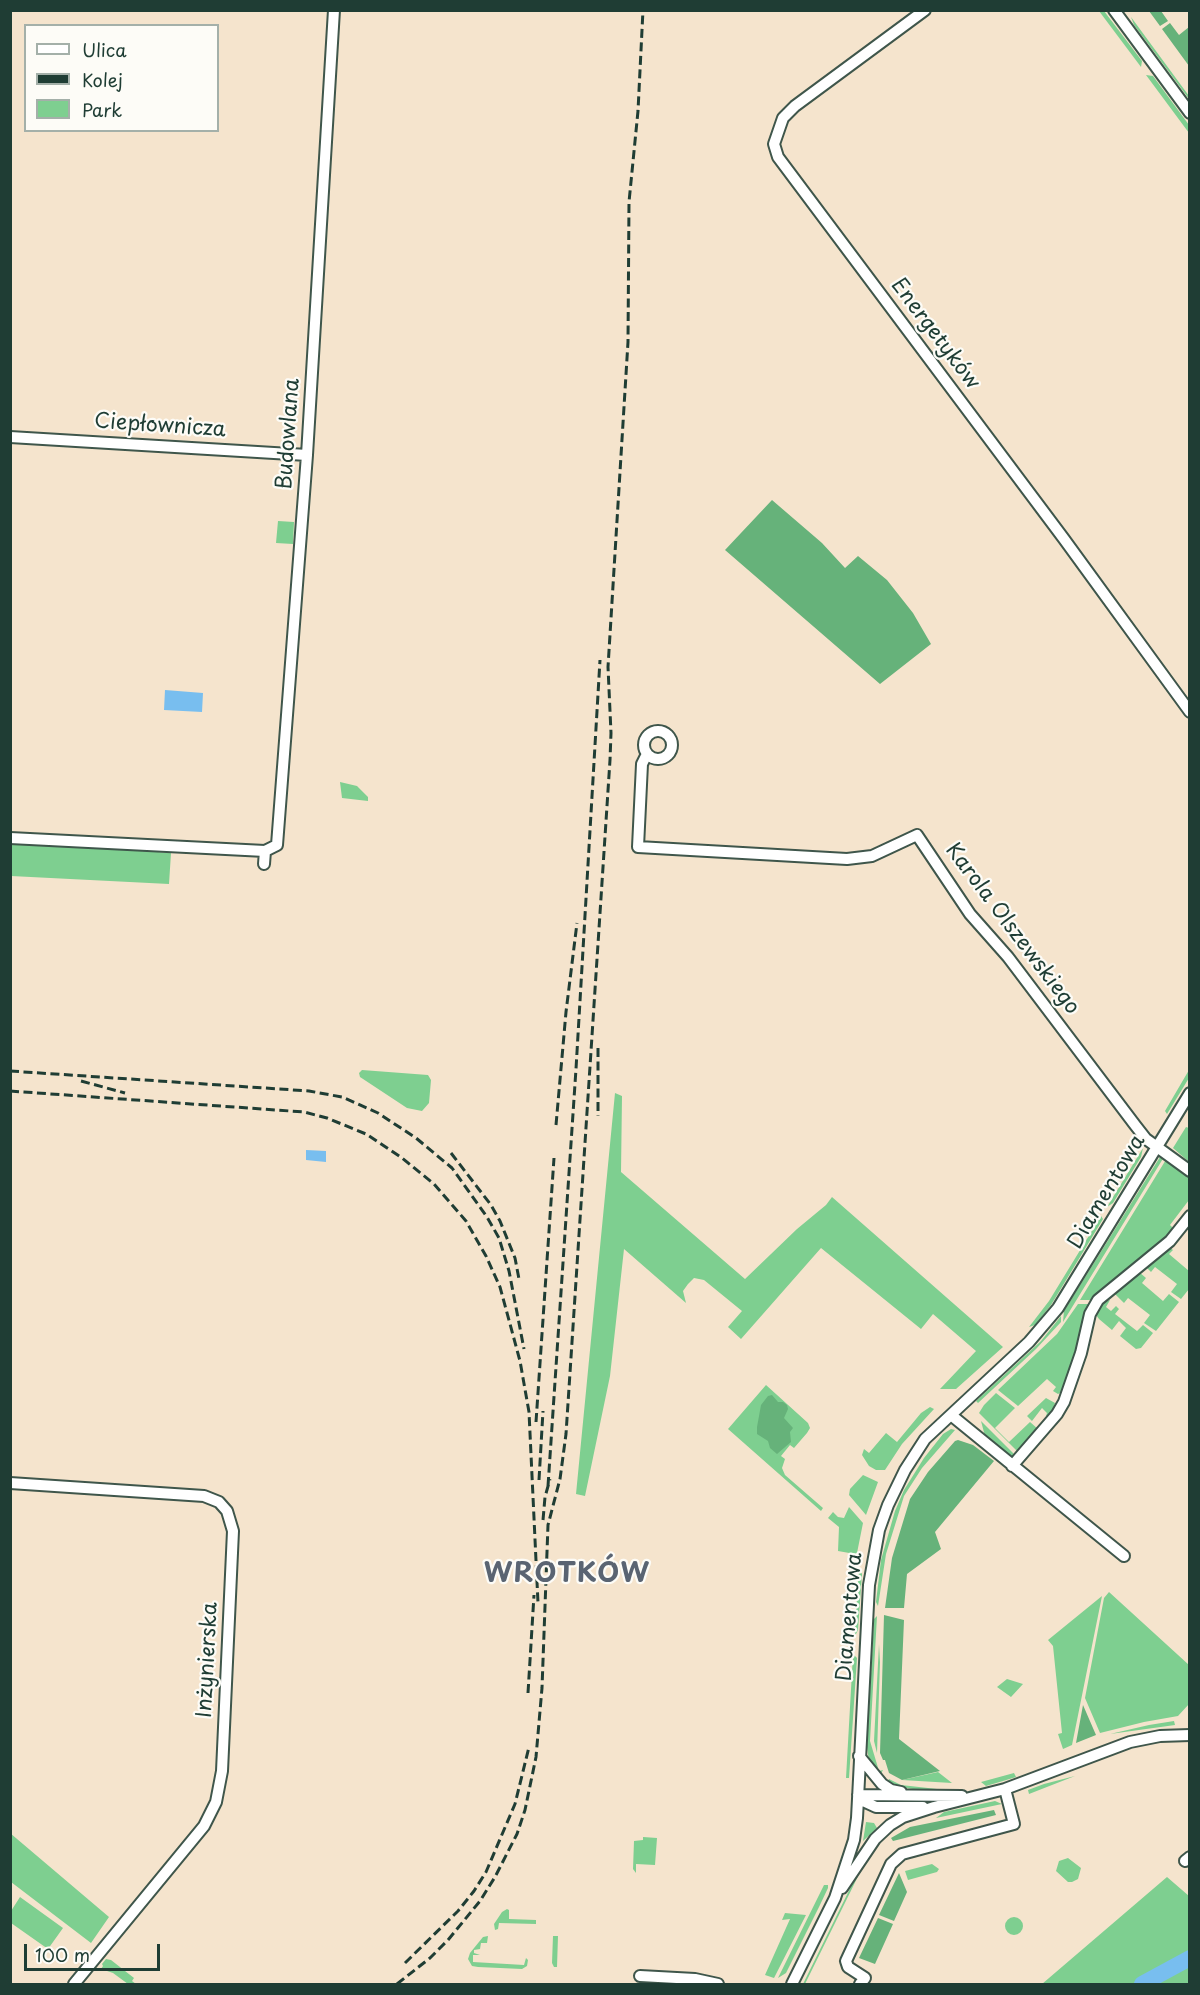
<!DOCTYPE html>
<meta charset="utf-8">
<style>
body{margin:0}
#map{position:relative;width:1200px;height:1995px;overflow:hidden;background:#f5e4cd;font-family:"Playpen Sans",sans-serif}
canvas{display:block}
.frame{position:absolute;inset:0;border:12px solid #1f3d34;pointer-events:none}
.legend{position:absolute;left:24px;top:24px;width:195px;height:108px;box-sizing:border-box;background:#fdfcf7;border:2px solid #a4b0a9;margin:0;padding:8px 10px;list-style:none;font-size:18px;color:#1f3d34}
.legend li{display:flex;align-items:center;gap:12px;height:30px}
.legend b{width:30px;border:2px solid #a4b0a9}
.scale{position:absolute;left:24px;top:1944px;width:136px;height:27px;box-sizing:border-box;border:3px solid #1f3d34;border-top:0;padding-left:8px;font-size:18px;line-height:21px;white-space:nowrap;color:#1f3d34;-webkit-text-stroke:4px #fdfcf7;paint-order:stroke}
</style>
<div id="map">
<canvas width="1200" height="1995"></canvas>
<div class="frame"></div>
<ul class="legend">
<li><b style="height:8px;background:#fff"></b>Ulica</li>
<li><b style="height:8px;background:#1f3d34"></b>Kolej</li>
<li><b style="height:16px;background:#7ecf90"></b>Park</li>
</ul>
<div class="scale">100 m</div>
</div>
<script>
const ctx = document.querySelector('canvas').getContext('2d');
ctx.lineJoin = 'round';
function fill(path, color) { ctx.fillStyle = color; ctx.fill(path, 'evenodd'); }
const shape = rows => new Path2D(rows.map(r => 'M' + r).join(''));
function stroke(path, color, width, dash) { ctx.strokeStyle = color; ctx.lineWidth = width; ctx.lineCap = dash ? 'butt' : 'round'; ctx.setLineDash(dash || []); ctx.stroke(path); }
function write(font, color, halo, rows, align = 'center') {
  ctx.font = font + ' "Playpen Sans",sans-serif'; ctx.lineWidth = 4.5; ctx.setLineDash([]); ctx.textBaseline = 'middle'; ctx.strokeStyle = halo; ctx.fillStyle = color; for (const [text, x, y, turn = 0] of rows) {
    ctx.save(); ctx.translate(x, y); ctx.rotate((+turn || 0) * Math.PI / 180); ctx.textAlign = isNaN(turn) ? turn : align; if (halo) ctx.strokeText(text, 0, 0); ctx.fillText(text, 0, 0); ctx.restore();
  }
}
fill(shape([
 [1099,11,1104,11,1142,61,1141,67],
 [1131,17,1189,96,1189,99,1134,25],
 [1146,75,1153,76,1189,125,1189,133],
 [278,521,294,522,293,544,276,543],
 [340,782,357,786,368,797,368,801,342,798],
 [11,841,171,853,169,884,11,876],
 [362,1070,428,1075,431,1080,429,1103,422,1111,407,1108,360,1077,359,1073],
 [1189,1070,1189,1078,1167,1114,1165,1111],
 [615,1093,622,1096,621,1172,745,1279,797,1229,826,1205,832,1197,1003,1347,956,1389,940,1389,976,1351,933,1314,921,1329,821,1248,741,1339,728,1327,742,1311,704,1280,694,1278,688,1284,683,1291,686,1303,624,1249,610,1376,585,1496,576,1494],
 [1186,1127,1189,1128,1189,1162,1173,1148],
 [1143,1148,1141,1157,1113,1203,1107,1207],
 [1160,1157,1164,1157,1063,1322,1064,1311],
 [1167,1158,1189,1176,1189,1200,1170,1225,1174,1229,1164,1241,1093,1300,1080,1300],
 [1101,1216,1103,1219,1051,1305,1035,1325,1029,1327,1049,1301],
 [1169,1247,1173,1250,1169,1254,1189,1271,1189,1289,1181,1299,1171,1292,1177,1284,1155,1267,1151,1272,1147,1268],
 [1139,1272,1146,1278,1142,1283,1163,1301,1169,1294,1179,1302,1156,1331,1144,1323,1150,1315,1128,1298,1124,1303,1115,1294,1115,1290],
 [1110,1300,1106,1307,1111,1311,1116,1306,1119,1309,1115,1314,1137,1331,1143,1325,1153,1333,1141,1348,1136,1349,1120,1336,1126,1328,1119,1321,1112,1330,1099,1319,1096,1315,1103,1302],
 [1078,1304,1092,1304,1064,1391,1058,1394,1053,1391,1056,1387,1047,1379,1018,1406,998,1390,1057,1334],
 [1061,1316,1061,1322,1036,1349,978,1403,976,1401,1041,1341],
 [766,1385,808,1423,810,1428,807,1433,794,1448,790,1445,781,1456,785,1459,782,1468,785,1475,823,1508,821,1511,728,1429],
 [996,1393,1015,1408,995,1428,1009,1442,1030,1422,1038,1429,1018,1452,979,1413,984,1405],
 [1046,1398,1055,1403,1053,1410,1048,1417,1046,1416,1047,1413,1042,1408,1032,1421,1027,1416],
 [930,1407,934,1409,902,1444,885,1470,876,1470,869,1466,862,1455,864,1449,869,1453,886,1433,897,1442,921,1413],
 [981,1421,1015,1455,1009,1457,986,1440],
 [951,1429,955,1430,922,1468,904,1496,886,1554,878,1606,876,1602,881,1560,895,1511,904,1490,924,1458,943,1434],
 [863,1475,878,1482,866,1515,849,1495,850,1489],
 [849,1507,863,1523,857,1553,855,1554,838,1551,839,1527,828,1518,833,1512,838,1517,844,1518],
 [859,1569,862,1574,858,1630,854,1638],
 [1109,1592,1189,1665,1189,1704,1178,1716,1144,1722,1100,1733,1085,1698,1104,1598],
 [1102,1596,1072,1745,1063,1749,1058,1734,1062,1733,1053,1646,1048,1640],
 [877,1616,870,1741,879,1771,883,1770,879,1777,869,1761,867,1747,874,1619],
 [879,1644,880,1662,877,1753,874,1741],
 [853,1654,857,1658,849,1778,846,1778],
 [1007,1679,1023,1684,1011,1697,997,1687],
 [1174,1721,1175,1725,1110,1734,1149,1725],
 [938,1772,952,1783,902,1780],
 [1014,1773,1016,1777,1003,1781,986,1786,981,1782],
 [1075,1776,1029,1794,1028,1790,1044,1784],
 [889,1779,901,1785,946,1790,919,1790,894,1786,887,1783],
 [995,1801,1002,1804,936,1818,944,1812],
 [866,1822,874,1823,877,1828,863,1841],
 [10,1833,109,1917,91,1943,11,1882],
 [885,1836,868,1856,805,1984,803,1984,865,1858,877,1842],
 [643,1837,657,1838,655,1865,636,1864,636,1873,633,1869,634,1841,643,1840],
 [1068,1858,1081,1868,1078,1879,1072,1882,1068,1882,1056,1871,1059,1861],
 [932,1864,939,1869,937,1872,908,1880,905,1871],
 [1167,1877,1189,1896,1189,1984,1042,1984],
 [824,1885,828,1885,828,1888,819,1907,786,1973,778,1978],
 [20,1897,63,1928,48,1949,11,1923,11,1911],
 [507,1909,509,1910,509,1919,536,1920,536,1924,499,1923,498,1929,495,1930,494,1924,502,1912],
 [785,1913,806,1915,774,1978,765,1975,790,1919,782,1920],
 '1005 1926a9 9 0 1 1 18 0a9 9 0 1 1-18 0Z',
 [488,1936,487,1943,481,1943,480,1949,474,1950,474,1953,480,1955,473,1955,473,1962,524,1965,526,1958,528,1960,527,1966,522,1969,478,1967,472,1966,468,1959,470,1953,483,1937],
 [553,1936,558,1936,557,1967,554,1967,552,1963],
 [106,1959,111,1960,134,1978,132,1981,136,1984,128,1984,113,1973,101,1969,103,1966,102,1964]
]), '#7ecf90');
fill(shape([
 [1149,11,1161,11,1168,21,1160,26],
 [1170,23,1179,35,1189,27,1189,66,1162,29],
 [772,500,822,543,845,568,858,556,887,580,913,613,931,644,880,684,725,550],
 [772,1395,778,1402,783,1402,787,1405,788,1409,784,1418,793,1428,790,1432,791,1442,777,1454,770,1448,768,1441,757,1434,757,1427,761,1405,768,1396],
 [958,1440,973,1445,994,1461,935,1532,941,1549,907,1574,904,1608,885,1608,892,1558,910,1499,928,1472,955,1441],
 [884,1615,904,1620,899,1739,940,1771,902,1780,889,1773,885,1760,883,1760,880,1753],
 [1083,1705,1096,1735,1076,1743],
 [994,1810,996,1815,893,1841,891,1838,910,1827],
 [899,1873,907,1892,894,1921,879,1915],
 [878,1918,893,1924,875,1964,859,1958]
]), '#66b27a');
fill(shape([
 [165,690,203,693,202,712,164,710],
 [306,1150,326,1151,326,1162,306,1160]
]), '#78beef');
stroke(shape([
 [1142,1984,1190,1958]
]), '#78beef', 16);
const minor = shape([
 [925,10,795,106,783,118,774,144,778,157,1064,539,1190,712],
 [1114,10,1190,113],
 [10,437,307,455],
 '644 745a14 14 0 1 1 28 0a14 14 0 1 1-28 0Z',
 [647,754,642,764,638,847,847,859,872,856,917,835,970,914,1008,957,1135,1125,1146,1139,1190,1171],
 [10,838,265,851,277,845,307,455,334,10],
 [264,864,265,851],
 [951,1415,1124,1556],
 [1012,1466,1057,1414,1064,1402,1081,1353,1090,1314,1098,1300,1170,1241,1190,1216],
 [10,1483,204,1496,219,1502,227,1511,233,1531,222,1771,216,1802,204,1826,74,1984],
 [859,1756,882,1784,891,1790,901,1792],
 [858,1795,962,1796],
 [858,1795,863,1801,876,1807,923,1807],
 [1185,1861,1190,1857],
 [842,1888,875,1839,890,1825,903,1817,934,1807,1005,1789,1130,1742,1160,1736,1190,1735],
 [640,1976,695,1979,718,1984],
 [792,1984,835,1898,854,1840,857,1818,869,1585,879,1530,888,1505,905,1470,925,1439,1029,1342,1058,1308,1190,1093],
 [860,1984,865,1978,848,1967,846,1961,891,1864,902,1854,1014,1824,1005,1789]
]);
stroke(minor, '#3f564b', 14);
stroke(minor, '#fff', 10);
stroke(shape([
 [598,1048,598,1116],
 [10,1071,309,1091,342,1097,378,1113,416,1138,452,1168,487,1217,499,1238,509,1271,524,1349],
 [81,1081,125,1093],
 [10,1091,304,1112,327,1118,366,1134,402,1158,434,1184,466,1221,486,1256,500,1287,520,1361,529,1412,538,1603],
 [556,1125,566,1012,577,923],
 [451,1153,491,1205,500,1221,515,1258,519,1279],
 [536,1422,554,1158],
 [539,1480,543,1411],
 [548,1486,576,1069,600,660],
 [543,1520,545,1497,550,1479],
 [528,1693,534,1595],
 [405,1963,458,1911,474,1891,486,1872,515,1804,529,1747],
 [397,1984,430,1958,448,1940,480,1901,495,1877,517,1834,525,1810,536,1757,542,1688,548,1525,560,1479,566,1434,610,760,611,733,608,667,628,342,629,202,638,111,643,10]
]), '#1f3d34', 3, [9, 4.5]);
write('21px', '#1f3d34', '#fdfcf7', [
 ["Energetyków",935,334,53],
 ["Ciepłownicza",160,426,4],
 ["Budowlana",289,434,-86],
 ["Karola Olszewskiego",1012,929,53],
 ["Diamentowa",1107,1192,-59],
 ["Diamentowa",850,1617,-85],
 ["Inżynierska",208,1660,-87]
]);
ctx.letterSpacing = '1.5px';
write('bold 27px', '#5a6472', '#fdfcf7', [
 ["WROTKÓW",567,1575]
]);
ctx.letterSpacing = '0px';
</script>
